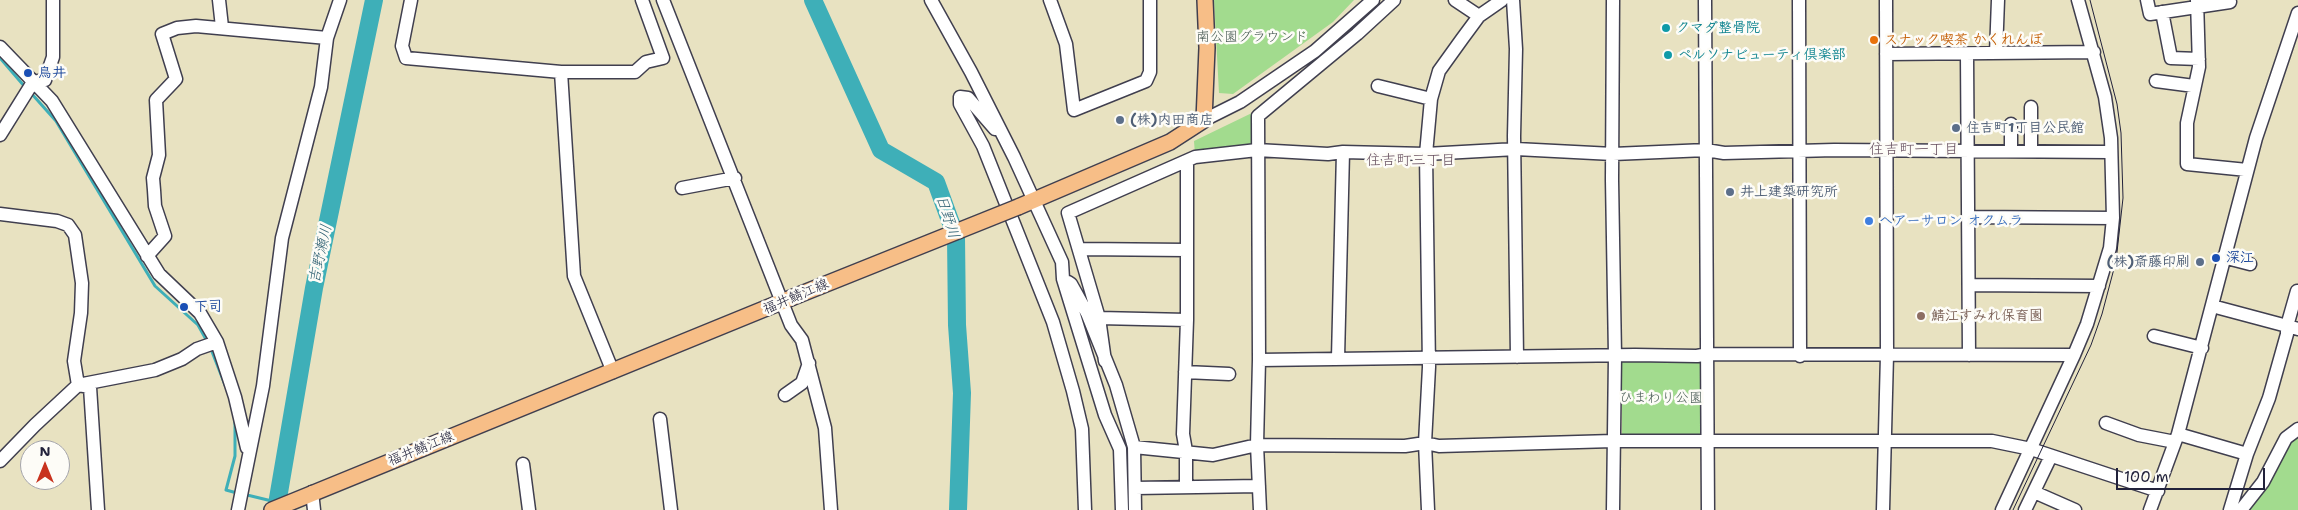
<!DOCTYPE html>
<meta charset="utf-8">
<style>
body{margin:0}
#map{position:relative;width:2298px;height:510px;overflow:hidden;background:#e8e2c1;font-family:"Shantell Sans",sans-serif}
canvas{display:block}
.north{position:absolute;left:20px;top:440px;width:50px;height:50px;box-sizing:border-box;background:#fdfcf7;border:1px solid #a5a5ac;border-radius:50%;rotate:0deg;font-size:14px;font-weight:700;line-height:20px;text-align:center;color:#22223b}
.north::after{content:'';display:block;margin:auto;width:18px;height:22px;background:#c8321e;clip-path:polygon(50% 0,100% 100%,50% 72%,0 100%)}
.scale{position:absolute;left:2116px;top:468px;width:149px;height:22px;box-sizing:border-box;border:2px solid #22223b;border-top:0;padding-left:6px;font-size:15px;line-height:18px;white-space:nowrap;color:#22223b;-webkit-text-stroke:4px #fdfcf7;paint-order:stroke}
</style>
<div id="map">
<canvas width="2298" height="510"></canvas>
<div class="north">N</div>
<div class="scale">100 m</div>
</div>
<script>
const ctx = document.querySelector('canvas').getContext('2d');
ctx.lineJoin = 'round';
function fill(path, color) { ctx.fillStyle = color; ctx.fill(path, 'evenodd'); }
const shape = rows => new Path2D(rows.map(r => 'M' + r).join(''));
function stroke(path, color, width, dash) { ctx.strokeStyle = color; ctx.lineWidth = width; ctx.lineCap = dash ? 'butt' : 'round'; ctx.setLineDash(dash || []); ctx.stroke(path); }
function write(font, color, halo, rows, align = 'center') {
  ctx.font = font + ' "Shantell Sans","Klee One",sans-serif'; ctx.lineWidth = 5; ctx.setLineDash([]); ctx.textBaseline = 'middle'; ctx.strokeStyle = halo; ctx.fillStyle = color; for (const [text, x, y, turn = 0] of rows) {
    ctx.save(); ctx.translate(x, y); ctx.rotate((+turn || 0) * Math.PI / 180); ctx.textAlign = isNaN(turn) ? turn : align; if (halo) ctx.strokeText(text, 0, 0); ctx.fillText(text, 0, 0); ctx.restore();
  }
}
fill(shape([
 [1214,0,1354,0,1333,22,1233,94,1219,93],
 [1256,111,1256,149,1195,155,1194,141],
 [1701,361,1701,434,1622,434,1622,362],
 [2298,436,2298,510,2246,510,2287,447]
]), '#a2db8e');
stroke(shape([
 [0,58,25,87],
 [31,93,56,121,155,286,198,325,208,343],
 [211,349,225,385],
 [235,419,235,456,226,490,237,493],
 [243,494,276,502]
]), '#3eafb8', 3);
stroke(shape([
 [813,0,881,150,936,182,956,237,957,325,962,393,958,510],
 [276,510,314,288,374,0]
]), '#3eafb8', 18);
const minor = shape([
 [219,0,222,27],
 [411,0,402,46,406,58,561,72,635,72,646,62,663,58,642,0],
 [663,0,791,325,802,340,825,428,831,510],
 [931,0,971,72,1014,157,1062,262,1063,279,1105,415,1120,449,1122,510],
 [1050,0,1066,44,1074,110,1146,81,1150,72,1150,0],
 [1455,0,1479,16],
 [1513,0,1516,49,1514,136,1517,357],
 [1705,0,1708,510],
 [1799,0,1800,356],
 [2147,0,2150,14,2230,2],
 [2197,0,2199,67,2187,123,2187,164,2247,170],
 [2162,12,2171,58,2199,59],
 [0,47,52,101,159,274,200,313,217,342,235,397,247,448],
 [1996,53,1998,0],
 [1886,54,2094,52],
 [1967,55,1969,355],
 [561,72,574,276,613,372],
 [2156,81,2194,86],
 [33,82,45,80,53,57,53,0],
 [1378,86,1431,99],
 [1204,120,1240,102,1315,51,1373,0],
 [2011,124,2011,151],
 [995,129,968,98,960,97,960,104,983,146,1053,322,1073,391,1082,429,1085,510],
 [0,135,33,82],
 [2031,151,2031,107],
 [682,188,735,178],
 [0,214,57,221,68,225,75,235,82,283,81,313,74,361,78,385],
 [1968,217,2113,218],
 [1079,249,1187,250],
 [147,256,165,236,155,206,154,190,153,178,159,155,156,100,176,79,162,34,177,28,196,26,327,38],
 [2223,257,2250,264],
 [1068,282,1071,284,1087,313,1116,385,1134,447,1135,510],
 [1969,285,2099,286],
 [2297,291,2287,326,2298,329],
 [2212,306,2287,326,2287,334,2269,398,2247,454,2230,510],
 [1099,318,1187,320],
 [2154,336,2202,348],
 [1338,358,1343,152],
 [1259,360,1635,355,1697,356,1708,354,2074,355],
 [1105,361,1099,318,1068,213,1195,157,1257,150,1328,154,1343,152,1426,154,1516,149,1613,154,1706,150,1724,153,1834,150,2110,152],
 [1185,372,1229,374],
 [78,385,90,387,98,510],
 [785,395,802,383,809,363],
 [660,419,671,510],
 [2106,423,2139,435,2175,442],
 [2178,434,2247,454],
 [1134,447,1213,455,1257,445,1405,446,1425,443,1439,446,1613,441,1992,441,2031,449,2158,491],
 [0,461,35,425,78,385,155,370,182,359,197,349,217,342],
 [523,464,529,510],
 [1186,487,1186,451,1183,434,1187,320,1187,161],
 [1135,488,1259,486],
 [312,492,314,510],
 [2034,492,2075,510],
 [238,510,263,386,282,238,321,87,327,38,340,0],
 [1260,510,1257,445,1259,360,1258,116,1357,34,1394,0],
 [1428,510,1425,443,1429,367,1426,154,1431,99,1439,71,1462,39,1479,16,1502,0],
 [1613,510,1615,356,1612,180,1613,0],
 [1883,510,1887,355,1886,0],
 [2002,510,2074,355,2087,324,2110,248,2113,218,2111,138,2105,97,2078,0],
 [2025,510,2051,456],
 [2150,510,2178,434,2256,138,2298,13],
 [2241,510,2263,482,2286,438,2298,429]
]);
const major = shape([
 [1018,207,1170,142,1204,120,1207,48,1205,0],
 [272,510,791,298]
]);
stroke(minor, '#403f4f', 15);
stroke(major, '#403f4f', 18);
stroke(minor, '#fff', 12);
stroke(major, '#f7be87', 15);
stroke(shape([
 [2013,510,2091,345,2102,314,2116,261,2123,198,2121,133,2117,104,2090,0]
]), '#22223b', 1);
const majorBridge = shape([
 [791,298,1018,207]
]);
stroke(majorBridge, '#403f4f', 18, []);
stroke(majorBridge, '#f7be87', 15);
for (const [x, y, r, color] of [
 [1666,28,5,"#0f9aa8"],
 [1874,40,5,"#e8710a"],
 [1668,55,5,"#0f9aa8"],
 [28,73,5,"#1a4fb4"],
 [1120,120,5,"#5c6f8a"],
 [1956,128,5,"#5c6f8a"],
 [1730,192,5,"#5c6f8a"],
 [1869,221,5,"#3f7fe0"],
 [2216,258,5,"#1a4fb4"],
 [2200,262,5,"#5c6f8a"],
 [184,307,5,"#1a4fb4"],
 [1921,316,5,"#8d6e63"]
]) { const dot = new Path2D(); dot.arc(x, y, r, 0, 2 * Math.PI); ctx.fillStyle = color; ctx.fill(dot); stroke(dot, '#fdfcf7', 2); }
write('bold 14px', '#0d838f', '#fdfcf7', [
 ["クマダ整骨院",1676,28],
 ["ペルソナビューティ倶楽部",1678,55]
], 'left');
write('14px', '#485a54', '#fdfcf7', [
 ["南公園グラウンド",1252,37],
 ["ひまわり公園",1661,398]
]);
write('bold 14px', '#c56008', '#fdfcf7', [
 ["スナック喫茶 かくれんぼ",1884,40]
], 'left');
write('bold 14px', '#164399', '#fdfcf7', [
 ["鳥井",38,73],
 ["深江",2226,258],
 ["下司",194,307]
], 'left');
write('bold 14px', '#4e5e75', '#fdfcf7', [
 ["(株)内田商店",1130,120],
 ["住吉町1丁目公民館",1966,128],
 ["井上建築研究所",1740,192],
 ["(株)斎藤印刷",2190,262,"right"]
], 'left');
write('bold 14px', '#366cbe', '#fdfcf7', [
 ["ヘアーサロン オクムラ",1879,221]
], 'left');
write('14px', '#22223b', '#fdfcf7', [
 ["福井鯖江線",796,297,-23],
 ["福井鯖江線",421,449,-22]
]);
write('bold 14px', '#785e54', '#fdfcf7', [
 ["鯖江すみれ保育園",1931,316]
], 'left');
write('15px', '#664f5f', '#fdfcf7', [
 ["住吉町一丁目",1914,150],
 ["住吉町三丁目",1411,161]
]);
write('italic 15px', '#2f6173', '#fdfcf7', [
 ["日野川",947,217,72],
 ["吉野瀬川",321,254,-78]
]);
</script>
